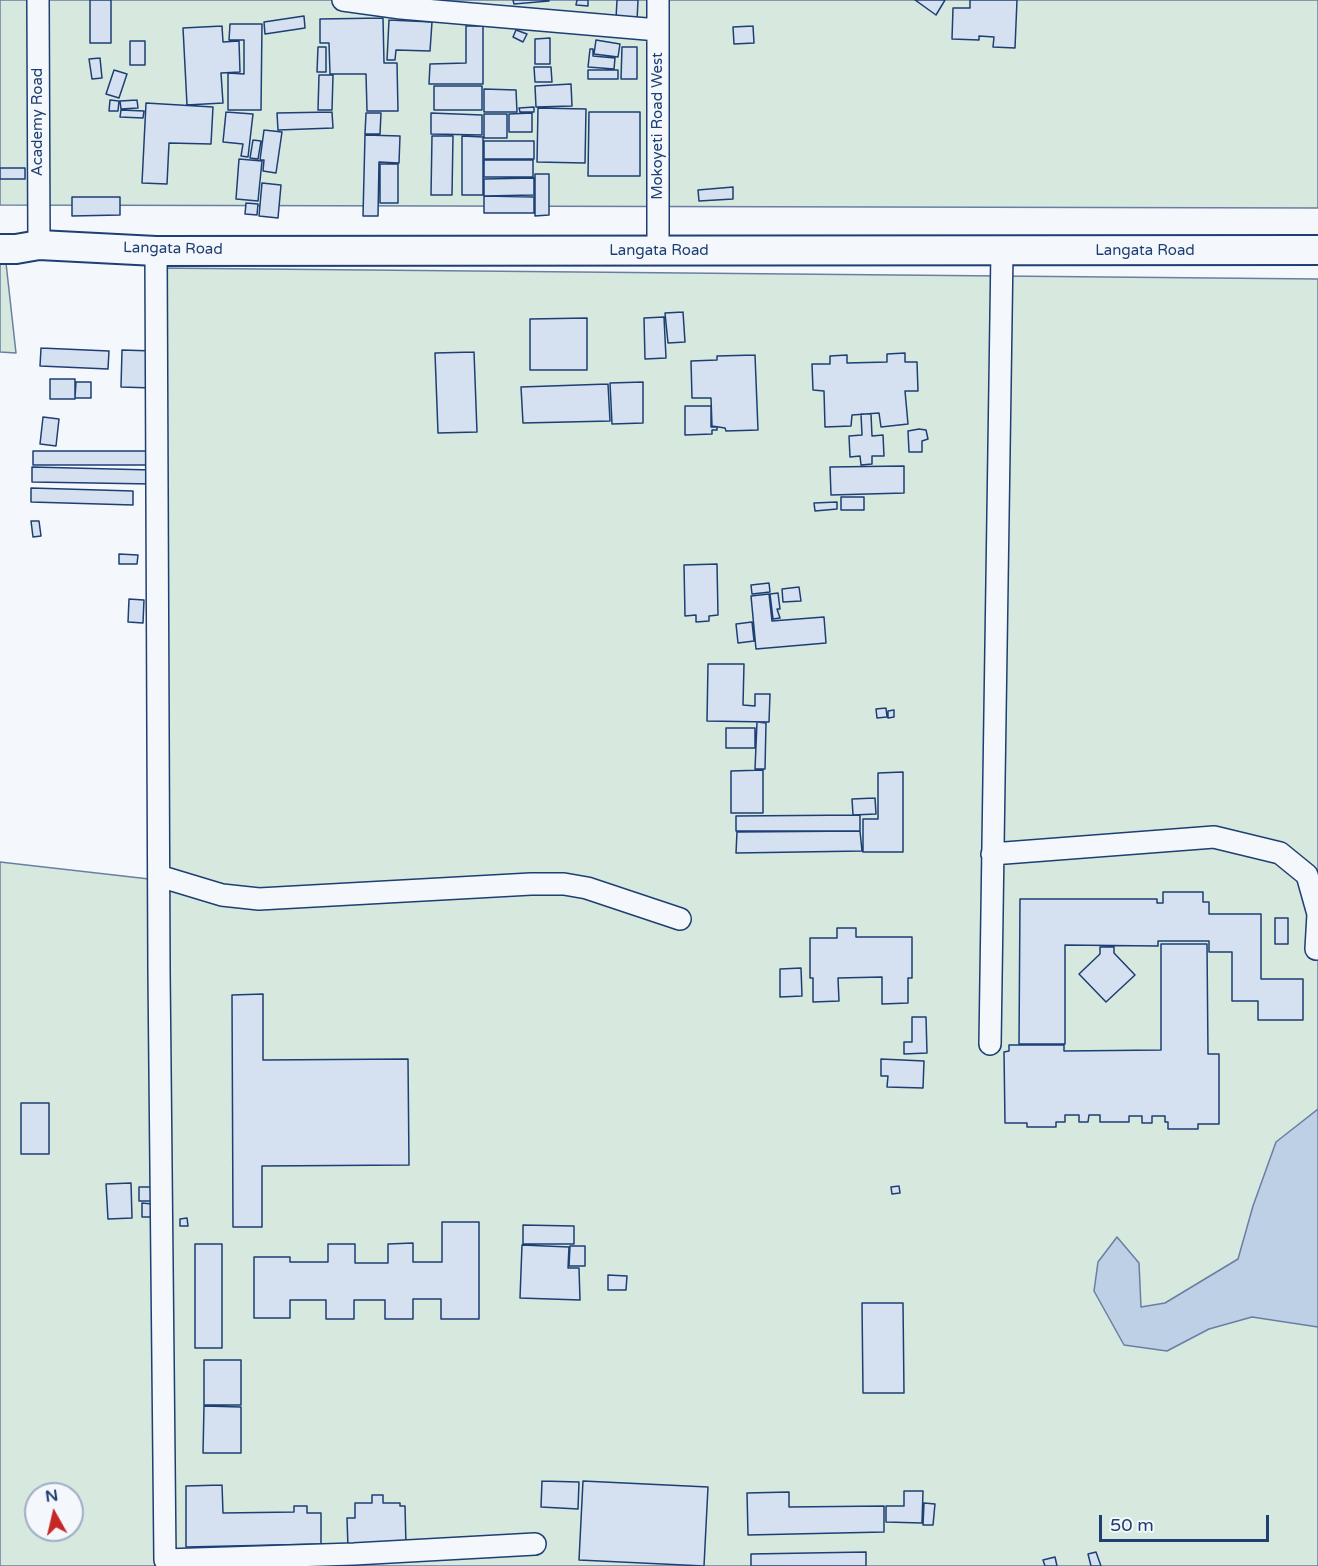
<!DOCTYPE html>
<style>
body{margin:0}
#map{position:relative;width:1318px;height:1566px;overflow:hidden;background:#f4f7fb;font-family:"Varela Round",sans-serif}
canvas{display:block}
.north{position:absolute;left:24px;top:1482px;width:60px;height:60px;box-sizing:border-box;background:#f4f7fb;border:2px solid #9eadc5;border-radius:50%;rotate:352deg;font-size:16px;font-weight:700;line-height:24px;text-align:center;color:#1d3f73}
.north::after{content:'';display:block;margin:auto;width:21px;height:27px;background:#c62828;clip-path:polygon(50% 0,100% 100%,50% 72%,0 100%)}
.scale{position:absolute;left:1099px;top:1515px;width:170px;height:27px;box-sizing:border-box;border:3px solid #1d3f73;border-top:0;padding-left:8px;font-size:18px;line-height:21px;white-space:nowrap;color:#1d3f73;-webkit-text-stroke:4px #f4f7fb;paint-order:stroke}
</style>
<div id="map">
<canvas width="1318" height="1566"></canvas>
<div class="north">N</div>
<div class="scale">50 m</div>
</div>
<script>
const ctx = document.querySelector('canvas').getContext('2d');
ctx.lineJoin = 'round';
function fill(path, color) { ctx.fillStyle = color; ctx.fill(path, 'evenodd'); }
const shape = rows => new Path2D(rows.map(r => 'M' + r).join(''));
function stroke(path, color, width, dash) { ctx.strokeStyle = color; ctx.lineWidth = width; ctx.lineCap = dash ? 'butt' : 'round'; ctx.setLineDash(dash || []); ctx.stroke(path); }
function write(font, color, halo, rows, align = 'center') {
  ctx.font = font + ' "Varela Round",sans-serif'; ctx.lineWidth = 4.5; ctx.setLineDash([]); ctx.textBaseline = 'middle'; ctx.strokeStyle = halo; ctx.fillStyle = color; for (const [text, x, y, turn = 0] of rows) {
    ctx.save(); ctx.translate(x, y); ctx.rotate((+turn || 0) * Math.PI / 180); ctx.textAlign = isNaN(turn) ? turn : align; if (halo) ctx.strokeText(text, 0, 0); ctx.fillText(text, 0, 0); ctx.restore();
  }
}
const green = shape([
 [0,0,1318,0,1318,208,0,205,0,0],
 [0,245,4,245,16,353,0,352,0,245],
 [156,268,1318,279,1318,1566,0,1566,0,862,158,880,156,268],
 [36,1494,72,1494,72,1530,36,1530,36,1494]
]);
fill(green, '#d7e8df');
stroke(green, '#687fa3', 1.5);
const water = shape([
 [1318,1109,1318,1327,1252,1317,1209,1329,1167,1351,1124,1345,1094,1291,1098,1262,1117,1237,1139,1263,1141,1307,1165,1303,1238,1259,1253,1206,1276,1142,1318,1109]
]);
fill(water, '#bed0e5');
stroke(water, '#687fa3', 1.5);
const building = shape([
 [90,0,111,0,111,43,90,43,90,0],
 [513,0,549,0,549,1,514,4,513,0],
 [577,0,588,0,588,6,576,5,577,0],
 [617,0,638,0,637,21,616,19,617,0],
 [915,0,945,0,936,15,915,0],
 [970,0,1017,0,1015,48,993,47,994,37,979,36,979,40,952,39,953,8,970,8,970,0],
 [304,16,305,28,265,34,264,22,304,16],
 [383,18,384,63,397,63,398,111,367,111,366,74,330,74,329,43,320,43,320,19,383,18],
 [389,20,432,22,430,51,396,50,395,60,387,60,389,20],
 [230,24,262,24,261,110,228,110,228,73,244,74,244,40,229,40,230,24],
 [222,26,223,42,239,41,240,72,221,73,223,103,187,105,183,28,222,26],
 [466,26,483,26,483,84,429,84,430,64,466,63,466,26],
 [753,26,754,43,734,44,733,27,753,26],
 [516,30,527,34,523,42,513,37,516,30],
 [550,38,550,64,535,64,535,39,550,38],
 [596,40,620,44,618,57,594,54,596,40],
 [130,41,145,41,145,65,130,65,130,41],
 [318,47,326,47,326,72,317,72,318,47],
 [622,47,637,47,637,79,621,79,622,47],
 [590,49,593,49,593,56,615,58,614,69,588,67,590,49],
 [100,58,102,78,92,79,89,59,100,58],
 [534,67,551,67,552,82,535,82,534,67],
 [114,70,127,74,119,98,106,94,114,70],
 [588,70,618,70,618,79,588,79,588,70],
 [319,75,333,75,332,110,318,110,319,75],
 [571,84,572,106,536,107,535,86,571,84],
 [434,86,482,86,482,110,434,110,434,86],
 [484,89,516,90,517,112,484,112,484,89],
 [110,100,119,101,118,111,109,111,110,100],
 [137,100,138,108,121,109,120,101,137,100],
 [146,103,213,107,211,144,169,143,167,184,142,183,146,103],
 [534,107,534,112,520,112,519,108,534,107],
 [538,108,586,109,585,163,537,162,538,108],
 [121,110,144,111,143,118,120,117,121,110],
 [226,112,253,114,248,157,241,156,243,144,223,142,226,112],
 [332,112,333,128,278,130,277,113,332,112],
 [589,112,640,112,640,176,588,176,589,112],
 [366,113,381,113,380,134,365,134,366,113],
 [431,113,482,115,482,135,431,134,431,113],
 [532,113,532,132,509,132,509,114,532,113],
 [484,114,507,114,507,138,484,138,484,114],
 [264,130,282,132,276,173,263,171,264,160,260,160,264,130],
 [365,135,400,136,399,163,379,162,378,216,363,216,365,135],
 [432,136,453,136,452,195,431,195,432,136],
 [462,136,483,137,483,195,462,195,462,136],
 [253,140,261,141,258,159,250,158,253,140],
 [484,141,534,141,534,159,484,159,484,141],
 [239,159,262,161,258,201,236,199,239,159],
 [484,160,533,160,533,177,484,177,484,160],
 [380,164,398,164,398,203,380,203,380,164],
 [0,168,25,168,25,179,0,179,0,168],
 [535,174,549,174,549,215,535,216,535,174],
 [534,178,534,195,484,196,484,179,534,178],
 [262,183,281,185,278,218,259,216,262,183],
 [733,187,733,199,699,201,698,190,733,187],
 [484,196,534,197,534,213,484,213,484,196],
 [72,197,120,197,120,215,72,216,72,197],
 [246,203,258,204,257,215,245,214,246,203],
 [683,312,685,342,668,343,665,313,683,312],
 [664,317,666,358,645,359,644,318,664,317],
 [587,318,587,370,530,370,530,319,587,318],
 [41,348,109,351,108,369,40,366,41,348],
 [122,350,154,351,152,388,121,387,122,350],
 [474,352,477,432,438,433,435,353,474,352],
 [905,353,905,362,917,362,918,391,905,391,908,424,881,427,879,413,852,415,851,426,825,427,824,391,813,390,812,364,830,364,830,356,847,355,847,363,887,362,887,354,905,353],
 [755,355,758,430,726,431,725,428,712,426,711,398,692,398,691,361,717,360,717,356,755,355],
 [50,379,75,379,75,399,50,399,50,379],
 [76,382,91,382,91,398,75,398,76,382],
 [643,382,643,423,612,424,610,383,643,382],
 [608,384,610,421,523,423,521,387,608,384],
 [685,406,711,406,711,427,717,427,717,430,712,430,712,434,685,435,685,406],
 [861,414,871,414,872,436,883,435,884,456,872,456,872,464,861,465,860,456,850,457,849,436,862,435,861,414],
 [43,417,59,419,56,446,40,444,43,417],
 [919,429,926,430,928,439,922,441,922,452,909,452,908,431,919,429],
 [33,451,151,451,151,465,33,465,33,451],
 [904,466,904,493,831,495,830,467,904,466],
 [32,467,152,470,152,484,32,482,32,467],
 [31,488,133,491,133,505,31,502,31,488],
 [841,497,864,497,864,510,841,510,841,497],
 [837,502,837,509,815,511,814,503,837,502],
 [31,521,39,521,41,536,33,537,31,521],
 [119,554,138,555,137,564,119,564,119,554],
 [717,564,718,615,709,616,709,621,696,622,696,615,685,616,684,565,717,564],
 [769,583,770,592,752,594,751,585,769,583],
 [799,587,801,601,783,602,782,589,799,587],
 [778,593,780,609,777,609,780,618,773,619,770,594,778,593],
 [769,594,772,621,824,617,826,643,756,649,751,596,769,594],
 [129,599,144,600,143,623,128,622,129,599],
 [752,622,754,641,738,643,736,624,752,622],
 [708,664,744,664,743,705,755,706,755,694,770,694,769,722,707,721,708,664],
 [886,708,887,717,877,718,876,709,886,708],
 [894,710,894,717,888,718,888,711,894,710],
 [757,722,766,723,765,769,755,769,757,722],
 [726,728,755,728,755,748,726,748,726,728],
 [763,770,763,813,731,813,731,771,763,770],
 [903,772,903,852,863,852,863,819,878,819,878,773,903,772],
 [875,798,876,814,853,815,852,799,875,798],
 [860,815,860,831,736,831,736,816,860,815],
 [860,831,862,851,736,853,737,832,860,831],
 [1163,892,1203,892,1203,902,1209,902,1209,914,1261,914,1261,979,1303,979,1303,1020,1258,1020,1258,1001,1232,1001,1232,952,1209,952,1209,941,1158,941,1158,946,1065,945,1065,1044,1019,1044,1020,899,1157,899,1157,903,1163,903,1163,892],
 [1275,918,1288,918,1288,944,1275,944,1275,918],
 [837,928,856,928,856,937,912,937,912,978,908,978,908,1003,882,1004,882,977,838,978,839,1001,813,1002,813,978,810,978,810,938,837,938,837,928],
 [1161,944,1207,944,1208,1054,1219,1054,1219,1124,1198,1124,1198,1129,1168,1129,1168,1122,1165,1122,1165,1116,1152,1116,1152,1123,1142,1123,1142,1116,1129,1116,1129,1122,1100,1122,1100,1115,1089,1115,1088,1122,1079,1122,1079,1115,1065,1115,1065,1122,1056,1122,1056,1127,1027,1127,1027,1123,1005,1123,1004,1052,1009,1051,1009,1045,1064,1045,1064,1051,1161,1050,1161,944],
 [1100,947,1114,947,1114,953,1135,975,1106,1002,1079,974,1100,954,1100,947],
 [801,968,802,996,780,997,780,969,801,968],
 [263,994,263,1060,408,1059,409,1165,262,1166,262,1227,233,1227,232,995,263,994],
 [912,1017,926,1017,927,1053,904,1054,904,1042,912,1042,912,1017],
 [881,1059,924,1061,923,1088,887,1087,888,1076,881,1076,881,1059],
 [21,1103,49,1103,49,1154,21,1154,21,1103],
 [131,1183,132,1218,108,1219,106,1184,131,1183],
 [899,1186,900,1193,892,1194,891,1187,899,1186],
 [139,1187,152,1187,152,1201,139,1201,139,1187],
 [142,1203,152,1204,152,1217,142,1217,142,1203],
 [187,1218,188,1226,180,1226,180,1219,187,1218],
 [442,1222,479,1222,479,1319,441,1319,441,1299,413,1299,413,1319,385,1319,385,1300,354,1300,354,1319,326,1319,326,1300,290,1300,290,1318,254,1318,254,1257,290,1257,290,1262,328,1262,328,1244,355,1244,355,1263,388,1263,388,1244,413,1243,413,1262,442,1262,442,1222],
 [523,1225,574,1226,574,1244,523,1244,523,1225],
 [195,1244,222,1244,222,1348,195,1348,195,1244],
 [522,1245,569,1247,568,1268,579,1268,580,1300,520,1298,522,1245],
 [570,1246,585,1246,585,1266,569,1266,570,1246],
 [608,1275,627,1276,626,1290,608,1290,608,1275],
 [862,1303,903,1303,904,1393,863,1393,862,1303],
 [204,1360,241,1360,241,1405,204,1405,204,1360],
 [204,1406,241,1407,241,1453,203,1453,204,1406],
 [542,1481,579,1482,578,1509,541,1507,542,1481],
 [583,1481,708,1487,704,1566,579,1560,583,1481],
 [222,1485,223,1513,294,1512,294,1506,307,1506,307,1513,321,1513,321,1544,186,1547,186,1486,222,1485],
 [904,1491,923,1491,922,1523,886,1522,886,1506,904,1506,904,1491],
 [789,1492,789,1507,884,1506,884,1532,748,1535,747,1493,789,1492],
 [372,1495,383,1495,383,1503,400,1503,400,1506,405,1506,406,1546,348,1548,347,1518,355,1518,355,1503,372,1503,372,1495],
 [924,1503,935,1504,933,1525,923,1525,924,1503],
 [866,1552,866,1566,751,1566,751,1554,866,1552],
 [1096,1552,1101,1566,1091,1566,1088,1554,1096,1552],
 [1055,1557,1057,1566,1045,1566,1043,1560,1055,1557]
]);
fill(building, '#d5e0f0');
stroke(building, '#1d3f73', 1.5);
const street = shape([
 [38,0,39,245],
 [343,0,401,8,658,30],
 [156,251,159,971,165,1560,354,1554,535,1544],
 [658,251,658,0],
 [992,854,1214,837,1280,853,1307,875,1318,914,1316,949],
 [159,876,222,895,259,899,531,884,564,884,587,888,680,919],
 [990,1044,1002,251]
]);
const secondary = shape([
 [0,249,16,249,39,245,156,251,1318,250]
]);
stroke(street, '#1d3f73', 24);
stroke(secondary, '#1d3f73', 32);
stroke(street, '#f4f7fb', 21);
stroke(secondary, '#f4f7fb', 28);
write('15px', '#1d3f73', '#f4f7fb', [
 ["Academy Road",38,122,-90],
 ["Mokoyeti Road West",658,126,-90],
 ["Langata Road",173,249,1],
 ["Langata Road",659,251],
 ["Langata Road",1145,251]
]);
</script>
